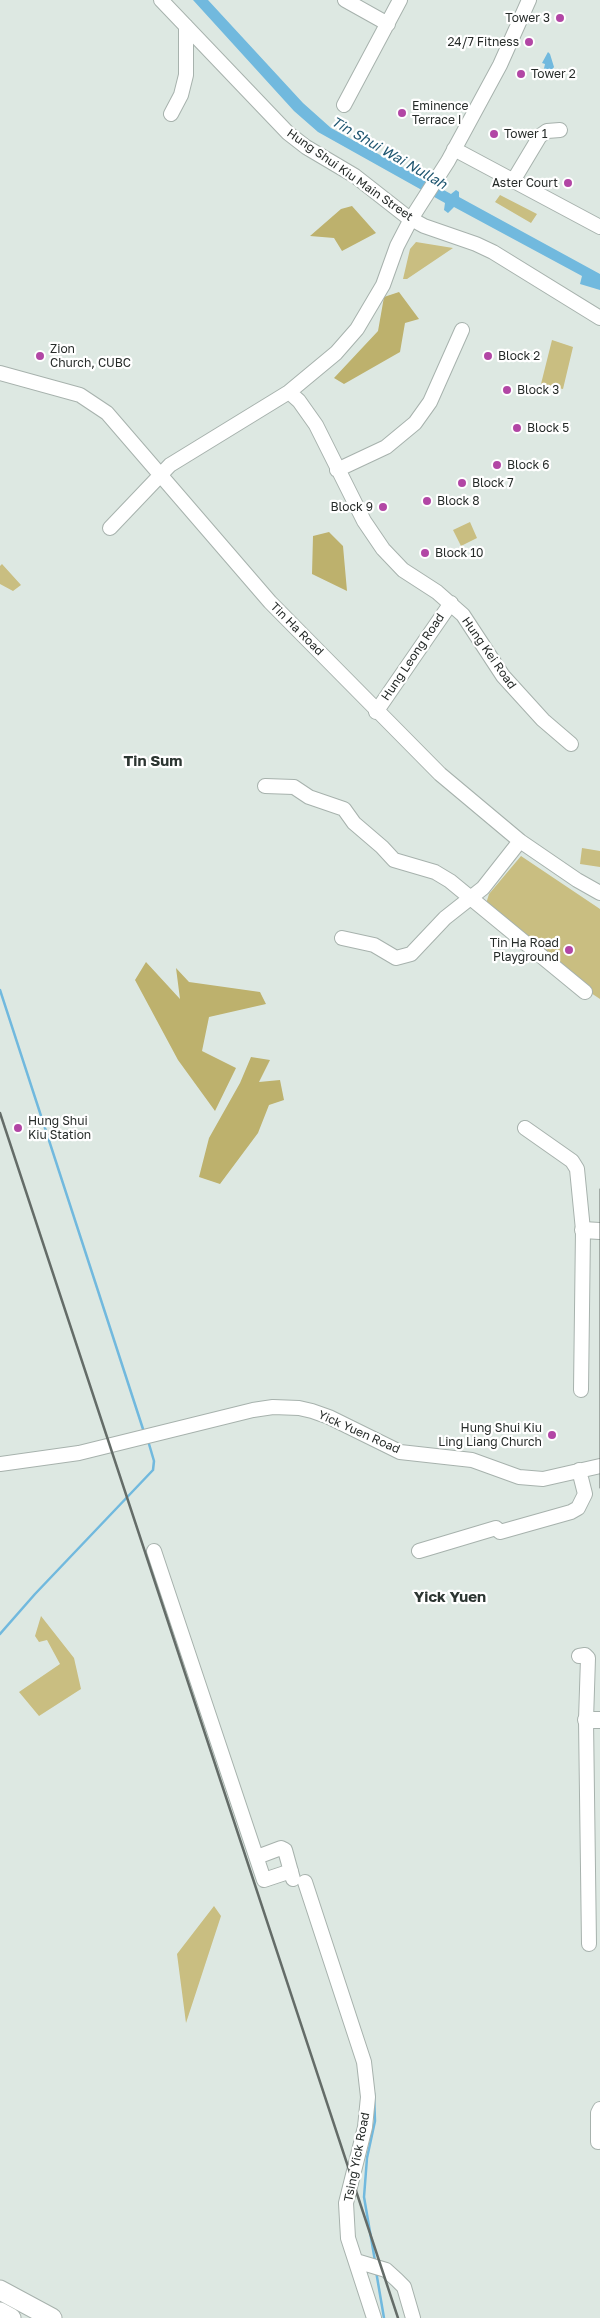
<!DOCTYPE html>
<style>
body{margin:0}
canvas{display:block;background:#dde8e2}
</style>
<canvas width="600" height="2318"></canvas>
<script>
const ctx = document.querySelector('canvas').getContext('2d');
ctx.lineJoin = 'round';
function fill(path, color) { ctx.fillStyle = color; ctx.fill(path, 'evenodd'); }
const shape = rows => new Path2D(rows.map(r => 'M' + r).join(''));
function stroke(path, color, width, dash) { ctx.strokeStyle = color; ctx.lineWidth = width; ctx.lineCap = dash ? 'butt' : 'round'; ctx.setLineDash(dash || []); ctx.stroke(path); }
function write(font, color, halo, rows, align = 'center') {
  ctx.font = font + ' "Golos Text",sans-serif'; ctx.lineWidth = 4.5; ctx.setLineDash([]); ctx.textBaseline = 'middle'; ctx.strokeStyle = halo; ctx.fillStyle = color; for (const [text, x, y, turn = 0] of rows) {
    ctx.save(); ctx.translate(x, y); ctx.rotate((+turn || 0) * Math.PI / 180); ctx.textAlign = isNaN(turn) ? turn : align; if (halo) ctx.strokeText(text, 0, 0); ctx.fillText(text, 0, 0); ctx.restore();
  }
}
fill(shape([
 [500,195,537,214,531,223,495,202],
 [416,242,453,248,407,279,403,279,410,249],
 [552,340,573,347,563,389,541,384],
 [470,522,477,538,461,546,453,530],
 [2,564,21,585,13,591,0,584,0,566],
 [582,848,600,851,600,867,580,864],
 [521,856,600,909,600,999,588,991,485,907,489,894],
 [41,1616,74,1658,81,1689,39,1716,19,1692,60,1664,47,1640,39,1642,35,1636],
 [214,1906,221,1916,186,2023,177,1954]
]), '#c9be81');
fill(shape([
 [352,206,376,233,342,251,334,238,310,236,341,209],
 [399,292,419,319,405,323,400,352,344,384,334,378,378,331,384,297],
 [329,532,343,546,347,591,312,574,313,536],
 [146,962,180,999,176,968,189,982,260,992,266,1004,209,1017,202,1051,236,1068,215,1111,178,1060,135,980],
 [251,1057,270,1060,259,1082,280,1080,284,1100,269,1105,258,1133,220,1184,199,1177,209,1138,240,1083]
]), '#bdb16d');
fill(shape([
 [193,0,208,0,303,103,331,128,451,194,456,190,459,192,459,197,600,274,600,290,580,284,582,276,454,207,448,213,444,210,445,203,318,132,294,111],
 [548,52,550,54,554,67,546,79,542,77,545,64,542,63]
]), '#71b9de');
stroke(shape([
 [0,990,143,1429],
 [0,1634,35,1594,153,1470,154,1461,149,1444],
 [374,2093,375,2121,367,2158,364,2197,375,2261],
 [376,2271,384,2318]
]), '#71b9de', 2.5);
const minor = shape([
 [161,0,288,133,306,147,355,176,406,216,424,226,476,244,493,252,600,318],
 [345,0,388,24],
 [344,105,400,0],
 [171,114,181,95,186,75,186,26],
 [454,149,600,227],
 [513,181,540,136,547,131,560,130],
 [0,373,80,395,107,413,270,602,440,774,520,841,577,880,600,893],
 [289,392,299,401,316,425,364,521,383,549,403,570,437,592,463,615,503,676,543,720,571,744],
 [337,470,386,447,415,423,430,402,462,330],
 [110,528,170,465,289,392,336,353,357,329,383,285,397,246,411,219,448,161,500,65,529,0],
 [376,712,451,603],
 [265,786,294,787,309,797,344,809,354,823,382,847,394,860,435,872,450,881,585,992],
 [342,938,374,945,396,958,411,954,445,918,483,888,520,841],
 [525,1128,572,1161,577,1169,583,1230,581,1390],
 [0,1464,79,1453,253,1410,273,1407,299,1408,312,1411,329,1417,400,1452,472,1460,519,1477,543,1479,600,1466],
 [154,1551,264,1880,291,1871],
 [419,1551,496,1528,500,1532,571,1512,578,1508,585,1494,579,1470],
 [579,1656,585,1655,588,1658,586,1720,589,1944],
 [257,1857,281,1848,285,1850,293,1879],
 [305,1882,364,2062,368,2097,365,2127,346,2203,348,2238,374,2318],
 [598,2142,598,2113,600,2109],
 [356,2261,386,2270,397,2280,404,2287,413,2318]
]);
const major = shape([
 [583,1230,600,1231],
 [586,1720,600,1720]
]);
const highway = shape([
 [0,2290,52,2318],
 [0,2312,11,2318]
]);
stroke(minor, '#a7b2ad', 16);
stroke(major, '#a7b2ad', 18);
stroke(highway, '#a7b2ad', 21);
stroke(minor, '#fff', 14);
stroke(major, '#fff', 16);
stroke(highway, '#fff', 19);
stroke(shape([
 [600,1189,600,1488]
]), '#646c68', 1);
stroke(shape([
 [0,1113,398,2318]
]), '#646c68', 2.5);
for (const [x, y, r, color] of [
 [560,18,5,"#b246a5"],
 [529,42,5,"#b246a5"],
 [521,74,5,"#b246a5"],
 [402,113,5,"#b246a5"],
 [494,134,5,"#b246a5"],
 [568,183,5,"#b246a5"],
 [40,356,5,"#b246a5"],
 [488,356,5,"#b246a5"],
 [507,390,5,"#b246a5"],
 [517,428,5,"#b246a5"],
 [497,465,5,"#b246a5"],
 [462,483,5,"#b246a5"],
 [427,501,5,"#b246a5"],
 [383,507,5,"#b246a5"],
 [425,553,5,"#b246a5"],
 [569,950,5,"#b246a5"],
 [18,1128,5,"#b246a5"],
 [552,1435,5,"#b246a5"]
]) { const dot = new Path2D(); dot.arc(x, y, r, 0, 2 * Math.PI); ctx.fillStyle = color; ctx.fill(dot); stroke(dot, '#fff', 2); }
write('12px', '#262b29', '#fff', [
 ["Tower 3",550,18,"right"],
 ["24/7 Fitness",519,42,"right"],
 ["Tower 2",531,74],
 ["Eminence",412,106],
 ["Terrace I",412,120],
 ["Tower 1",504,134],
 ["Aster Court",558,183,"right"],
 ["Zion",50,349],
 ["Church, CUBC",50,363],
 ["Block 2",498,356],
 ["Block 3",517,390],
 ["Block 5",527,428],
 ["Block 6",507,465],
 ["Block 7",472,483],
 ["Block 8",437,501],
 ["Block 9",373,507,"right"],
 ["Block 10",435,553],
 ["Tin Ha Road",559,943,"right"],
 ["Playground",559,957,"right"],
 ["Hung Shui",28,1121],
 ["Kiu Station",28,1135],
 ["Hung Shui Kiu",542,1428,"right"],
 ["Ling Liang Church",542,1442,"right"]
], 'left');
write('12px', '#262b29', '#fff', [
 ["Hung Shui Kiu Main Street",350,175,35],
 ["Tin Ha Road",297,629,45],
 ["Hung Kei Road",489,653,55],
 ["Hung Leong Road",413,657,-56],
 ["Yick Yuen Road",359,1432,24],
 ["Tsing Yick Road",357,2157,-79]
]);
write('italic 14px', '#205771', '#fff', [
 ["Tin Shui Wai Nullah",389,153,30]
]);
write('bold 15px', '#2d3632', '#fff', [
 ["Tin Sum",153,761],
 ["Yick Yuen",450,1597]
]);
</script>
